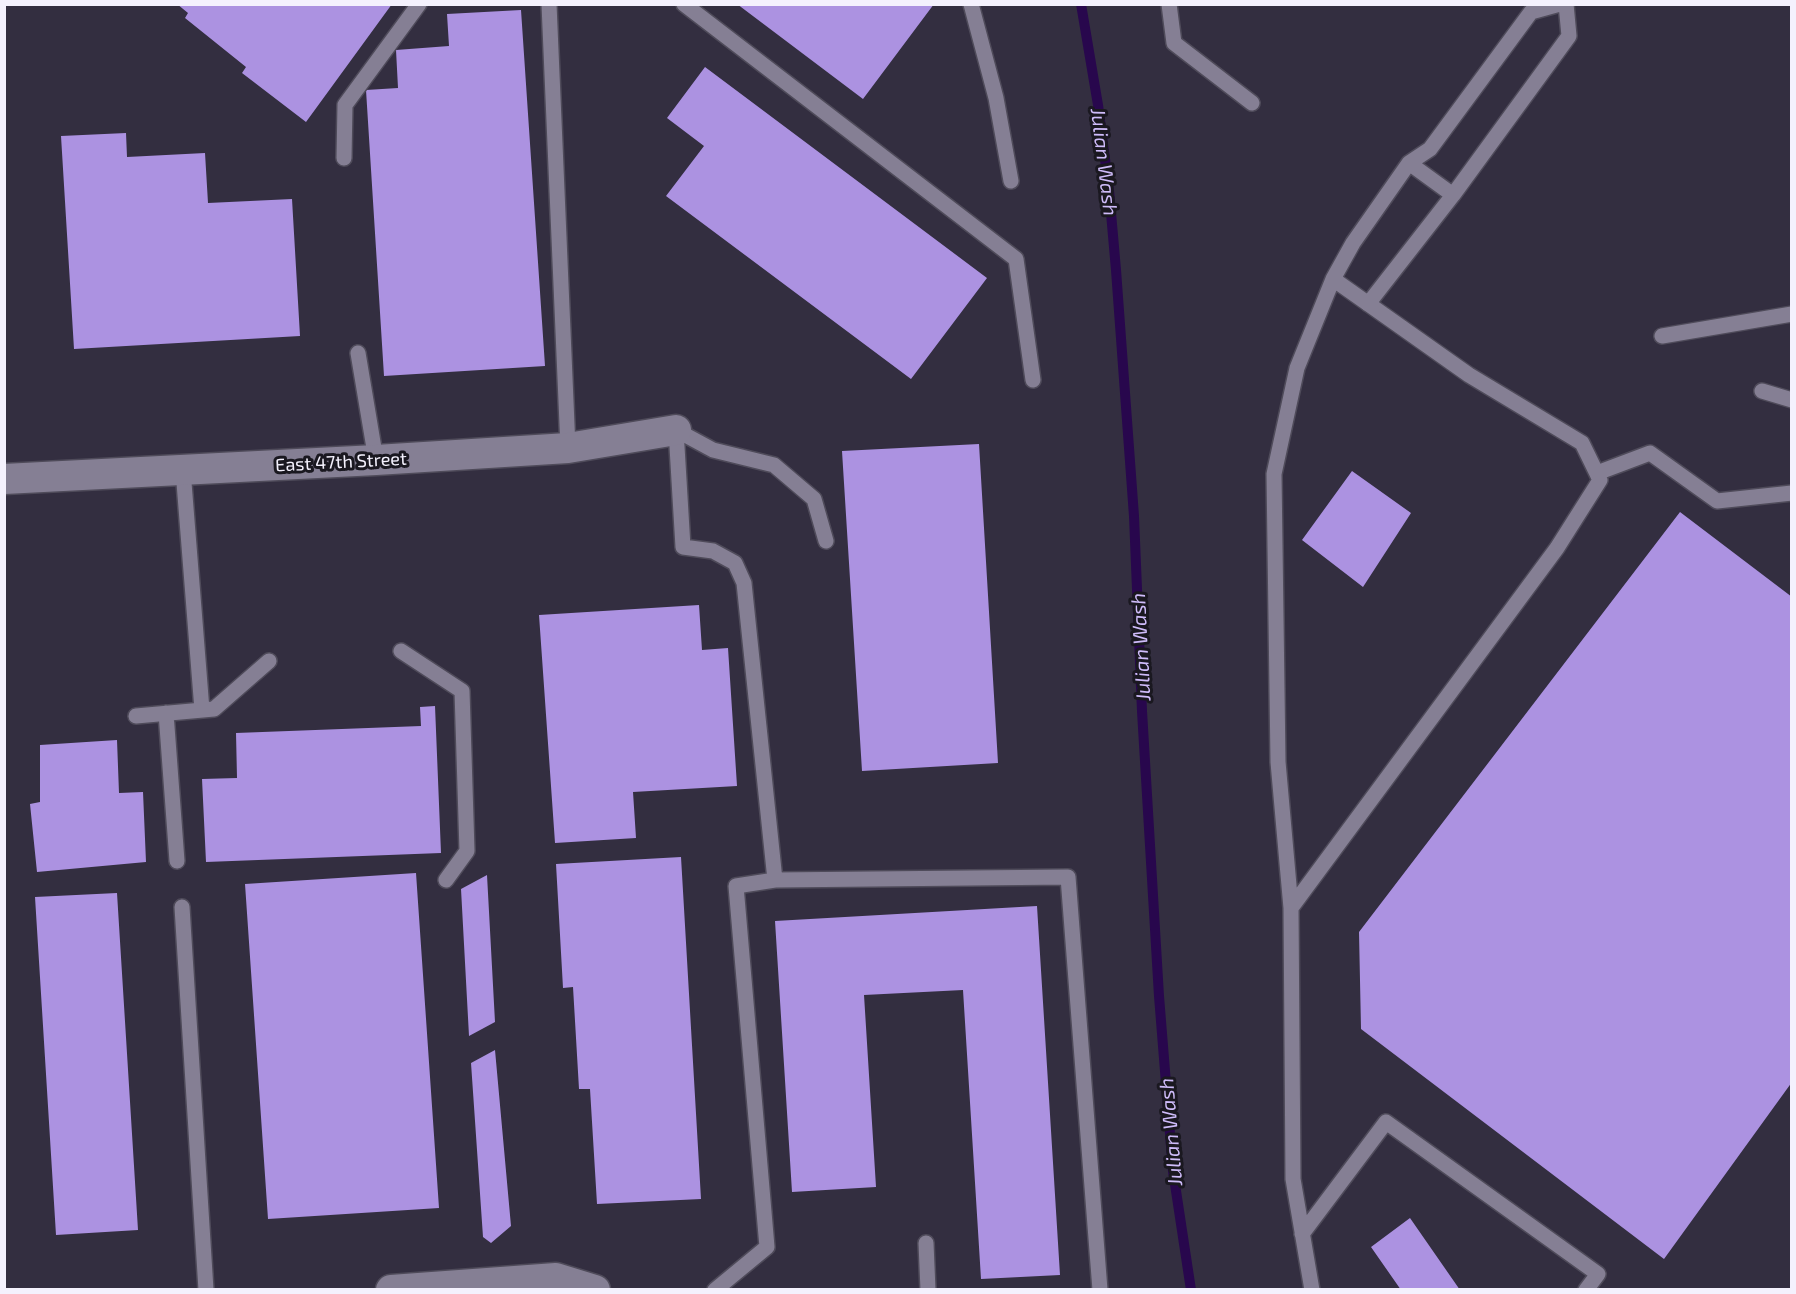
<!DOCTYPE html>
<style>
body{margin:0}
#map{position:relative;width:1796px;height:1294px;overflow:hidden;background:#332e40;font-family:"Exo 2",sans-serif}
canvas{display:block}
.frame{position:absolute;inset:0;border:6px solid #f4f1fd;pointer-events:none}
</style>
<div id="map">
<canvas width="1796" height="1294"></canvas>
<div class="frame"></div>
</div>
<script>
const ctx = document.querySelector('canvas').getContext('2d');
ctx.lineJoin = 'round';
const shape = rows => new Path2D(rows.map(r => 'M' + r).join(''));
function stroke(path, color, width, dash) { ctx.strokeStyle = color; ctx.lineWidth = width; ctx.lineCap = dash ? 'butt' : 'round'; ctx.setLineDash(dash || []); ctx.stroke(path); }
function fill(path, color) { ctx.fillStyle = color; ctx.fill(path, 'evenodd'); }
function write(font, color, halo, rows, align = 'center') {
  ctx.font = font + ' "Exo 2",sans-serif'; ctx.lineWidth = 6; ctx.setLineDash([]); ctx.textBaseline = 'middle'; ctx.strokeStyle = halo; ctx.fillStyle = color; for (const [text, x, y, turn = 0] of rows) {
    ctx.save(); ctx.translate(x, y); ctx.rotate((+turn || 0) * Math.PI / 180); ctx.textAlign = isNaN(turn) ? turn : align; if (halo) ctx.strokeText(text, 0, 0); ctx.fillText(text, 0, 0); ctx.restore();
  }
}
stroke(shape([
 [1081,4,1098,105,1109,190,1116,270,1134,516,1142,711,1159,996,1173,1171,1191,1290]
]), '#28074d', 10);
fill(shape([
 [177,4,392,4,306,122,242,73,246,67,185,18,188,13],
 [737,4,934,4,863,99],
 [521,10,545,366,384,376,366,90,398,88,396,50,449,46,447,14],
 [705,67,987,278,911,379,666,196,704,146,667,118],
 [126,133,127,157,205,153,208,203,292,199,300,336,74,349,61,136],
 [979,444,998,763,862,771,842,451],
 [1352,471,1411,513,1363,587,1302,540],
 [1680,512,1792,597,1792,1082,1664,1259,1361,1029,1359,932],
 [699,605,702,650,728,648,737,786,633,792,636,838,555,843,539,615],
 [435,706,441,853,206,862,202,779,237,778,236,733,421,726,420,707],
 [117,740,119,793,143,792,146,862,37,872,30,804,40,802,40,745],
 [681,857,701,1199,597,1204,590,1089,579,1089,573,987,563,988,556,864],
 [416,873,439,1208,268,1219,245,884],
 [487,875,495,1022,469,1036,461,889],
 [117,893,138,1230,56,1235,35,897],
 [1037,906,1060,1275,981,1279,963,990,864,995,876,1187,792,1192,775,921],
 [495,1050,511,1226,491,1243,483,1237,471,1063],
 [1410,1218,1460,1290,1401,1290,1371,1247]
]), '#ac92e1');
const service = shape([
 [549,4,568,448],
 [684,4,1016,259,1033,380],
 [971,4,996,98,1011,181],
 [1169,4,1174,43,1252,103],
 [344,158,345,105,419,4],
 [1409,163,1453,195],
 [1368,304,1453,195,1569,36,1566,4],
 [1662,336,1792,314],
 [358,353,376,460],
 [1762,391,1792,400],
 [676,430,683,547,713,551,735,563,744,583,775,880,1068,877,1100,1290],
 [676,430,713,450,774,465,814,499,826,541],
 [183,470,202,710],
 [1597,473,1650,453,1717,501,1792,493],
 [401,651,462,691,467,851,446,880],
 [166,713,177,861],
 [136,716,214,709,269,661],
 [182,907,206,1290],
 [1291,908,1557,548,1600,480,1582,443,1469,375,1333,279],
 [1302,1234,1386,1122,1598,1274,1586,1290],
 [926,1243,928,1290],
 [715,1290,767,1247,736,886,775,880],
 [1312,1290,1293,1179,1291,908,1278,762,1274,474,1297,368,1333,279,1353,243,1409,163,1430,149,1531,12,1560,4]
]);
const minor = shape([
 [4,479,376,460,568,448,676,430],
 [391,1290,556,1278,595,1290]
]);
stroke(service, '#4f4b5a', 18);
stroke(minor, '#4f4b5a', 33);
stroke(service, '#857f94', 15);
stroke(minor, '#857f94', 30);
write('18px', '#f4f1fd', '#1a1820', [
 ["East 47th Street",341,462,-3]
]);
write('italic 20px', '#cfbcfa', '#1a1820', [
 ["Julian Wash",1104,162,83],
 ["Julian Wash",1141,647,-93],
 ["Julian Wash",1171,1132,-95]
]);
</script>
